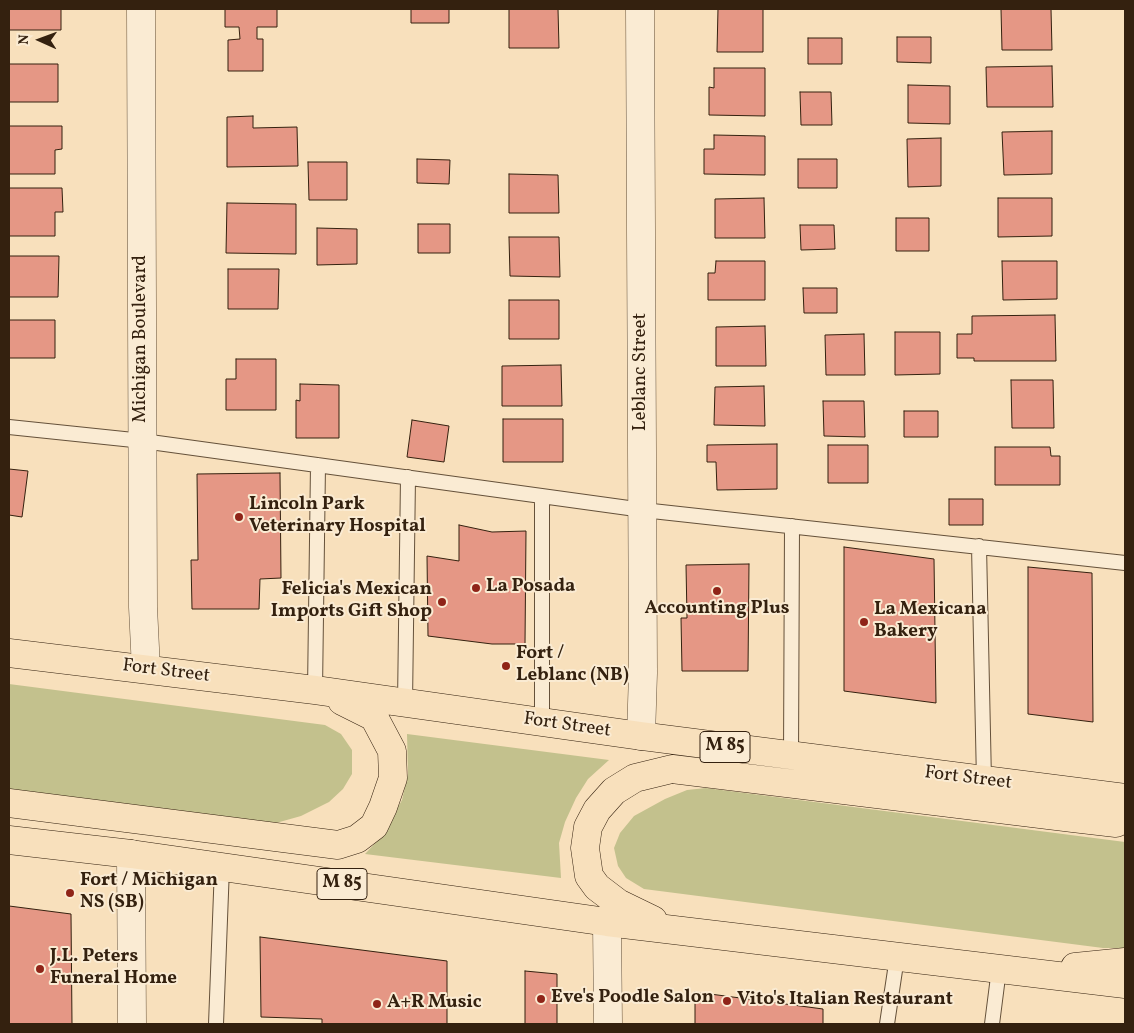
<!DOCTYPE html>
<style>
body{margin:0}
#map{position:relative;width:1134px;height:1033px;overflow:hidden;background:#f8e0bc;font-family:Vollkorn,serif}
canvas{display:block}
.frame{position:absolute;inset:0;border:10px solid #34210f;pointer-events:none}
.north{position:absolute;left:15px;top:15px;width:50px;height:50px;-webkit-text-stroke:4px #faebd3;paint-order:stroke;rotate:272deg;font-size:14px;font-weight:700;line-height:20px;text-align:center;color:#34210f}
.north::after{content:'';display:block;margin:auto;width:18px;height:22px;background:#34210f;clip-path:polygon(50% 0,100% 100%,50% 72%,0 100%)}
</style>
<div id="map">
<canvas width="1134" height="1033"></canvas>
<div class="frame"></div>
<div class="north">N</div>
</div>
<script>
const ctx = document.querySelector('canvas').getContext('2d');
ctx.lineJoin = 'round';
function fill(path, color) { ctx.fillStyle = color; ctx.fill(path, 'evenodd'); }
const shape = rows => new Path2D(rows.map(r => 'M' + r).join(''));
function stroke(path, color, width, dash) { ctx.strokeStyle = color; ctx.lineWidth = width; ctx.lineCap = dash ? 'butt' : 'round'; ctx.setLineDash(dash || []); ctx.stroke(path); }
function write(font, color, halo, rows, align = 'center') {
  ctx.font = font + ' Vollkorn,serif'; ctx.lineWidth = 4; ctx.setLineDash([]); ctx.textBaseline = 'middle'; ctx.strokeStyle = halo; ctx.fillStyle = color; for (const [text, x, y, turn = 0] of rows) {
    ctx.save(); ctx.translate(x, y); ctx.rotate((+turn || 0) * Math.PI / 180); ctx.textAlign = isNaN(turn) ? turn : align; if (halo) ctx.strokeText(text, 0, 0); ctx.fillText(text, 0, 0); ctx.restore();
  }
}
fill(shape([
 [9,684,325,725,341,734,352,750,352,774,343,789,329,802,301,816,276,823,253,825,9,793],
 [407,734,609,760,588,779,576,798,565,822,559,843,561,878,365,854,381,837,402,800,408,774],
 [706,788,1125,842,1125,948,1103,948,644,889,626,878,618,866,614,848,620,833,634,816,665,799,687,790]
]), '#c3c18d');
const building = shape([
 [9,9,61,9,61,30,9,30,9,9],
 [225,9,277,9,277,27,257,27,257,39,263,39,263,71,228,71,228,40,240,39,239,27,225,27,225,9],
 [411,9,449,9,449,23,411,23,411,9],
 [509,9,558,9,559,48,509,48,509,9],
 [718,9,763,9,763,52,717,52,718,9],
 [1001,9,1051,9,1052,50,1002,50,1001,9],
 [897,37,931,37,931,63,897,62,897,37],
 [808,38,842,38,842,64,808,64,808,38],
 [9,64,58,64,58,102,9,102,9,64],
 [1052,66,1053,107,987,107,986,67,1052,66],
 [714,68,765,68,765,116,709,115,709,87,714,88,714,68],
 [908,85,950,86,950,124,908,123,908,85],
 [800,92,831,92,832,125,801,125,800,92],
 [253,116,253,128,297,127,298,166,227,167,227,117,253,116],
 [9,126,62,126,62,149,55,150,55,174,9,174,9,126],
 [1052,131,1052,174,1004,175,1002,132,1052,131],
 [714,135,765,136,765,175,704,174,704,149,714,149,714,135],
 [941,138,941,186,908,187,907,139,941,138],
 [417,159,450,160,449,184,417,183,417,159],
 [798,159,837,159,837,188,798,188,798,159],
 [308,162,347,162,347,200,309,200,308,162],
 [509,174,558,175,559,213,509,213,509,174],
 [9,188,62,188,63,212,55,212,55,236,9,236,9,188],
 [764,198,765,238,715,238,715,199,764,198],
 [998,198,1052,198,1052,236,998,237,998,198],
 [227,203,296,204,296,254,226,253,227,203],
 [896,218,929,218,929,251,896,251,896,218],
 [418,224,450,224,450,253,418,253,418,224],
 [800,225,834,225,835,249,801,250,800,225],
 [317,228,357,229,357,264,317,265,317,228],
 [509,237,559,237,560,277,510,276,509,237],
 [9,256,59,256,58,297,9,297,9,256],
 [716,261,765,261,765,300,708,300,708,273,715,273,716,261],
 [1002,261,1057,261,1057,299,1003,300,1002,261],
 [228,269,279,269,278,309,228,309,228,269],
 [803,288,837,288,837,313,804,313,803,288],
 [509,300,559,300,559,339,509,339,509,300],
 [1055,315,1056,361,974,361,974,358,957,358,957,334,972,334,972,316,1055,315],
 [9,320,55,320,55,358,9,358,9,320],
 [765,326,766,366,716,366,716,327,765,326],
 [895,332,940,332,940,374,895,375,895,332],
 [864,334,865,375,826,375,825,335,864,334],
 [236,359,276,359,276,410,226,410,226,379,236,379,236,359],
 [561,365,562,406,502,406,502,366,561,365],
 [1011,380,1053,380,1054,428,1012,428,1011,380],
 [300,384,339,385,339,438,296,438,296,400,300,401,300,384],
 [764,386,765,426,714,425,715,387,764,386],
 [823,401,864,401,865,437,824,436,823,401],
 [904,411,938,411,938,437,904,437,904,411],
 [503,419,563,419,563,462,503,462,503,419],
 [412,420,449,426,444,462,407,457,412,420],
 [777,444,777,489,717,490,716,462,707,462,707,445,777,444],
 [828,445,868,445,868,483,828,483,828,445],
 [995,447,1050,447,1051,456,1060,456,1060,485,995,485,995,447],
 [9,469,28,471,22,517,9,515,9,469],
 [280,473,281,578,260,579,259,609,192,609,191,560,198,560,197,474,280,473],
 [949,499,983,499,983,525,949,525,949,499],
 [459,525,492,532,526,531,525,644,492,644,428,636,427,556,459,561,459,525],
 [844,547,934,559,936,703,844,691,844,547],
 [749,564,748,671,682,671,681,618,687,618,686,565,749,564],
 [1028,567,1092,573,1093,722,1028,714,1028,567],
 [9,906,71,914,72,1024,9,1024,9,906],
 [260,937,447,961,447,1024,322,1024,322,1019,261,1017,260,937],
 [525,971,557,974,557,1024,525,1024,525,971],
 [695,992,823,1009,823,1024,695,1024,695,992]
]);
fill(building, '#e59785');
stroke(building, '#34210f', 1);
const service = shape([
 [9,427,143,441,643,510,1125,563],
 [542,496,542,722],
 [979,546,984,781],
 [315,690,318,465],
 [405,703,408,477],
 [791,756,792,526],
 [216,1024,222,867],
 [887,1024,897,957],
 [992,1024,999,969]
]);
const minor = shape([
 [141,9,143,607,146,669],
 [640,9,643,673,641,736],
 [131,854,132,1024],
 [607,922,608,1024]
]);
const primary = shape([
 [9,653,315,690,641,736,1125,798],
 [9,803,338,845,357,839,374,826,383,807,393,778,392,751,374,717,342,701],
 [9,840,131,854,607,922,1125,984],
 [653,920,618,903,597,887,589,876,585,848,588,827,597,810,614,791,635,778,672,769,1073,818,1116,823,1125,818],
 [1075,967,1125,962]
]);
stroke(service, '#65513a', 16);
stroke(minor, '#65513a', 29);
stroke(primary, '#34210f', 29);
stroke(service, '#faebd3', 14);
stroke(minor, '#faebd3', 28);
stroke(primary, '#f8e0bc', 28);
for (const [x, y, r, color] of [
 [239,517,5,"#8f2418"],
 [476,588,5,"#8f2418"],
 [717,591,5,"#8f2418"],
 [442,602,5,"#8f2418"],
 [864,622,5,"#8f2418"],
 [506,666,5,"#8f2418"],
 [70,893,5,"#8f2418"],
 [40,969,5,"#8f2418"],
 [541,999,5,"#8f2418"],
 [727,1001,5,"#8f2418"],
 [377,1004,5,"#8f2418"]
]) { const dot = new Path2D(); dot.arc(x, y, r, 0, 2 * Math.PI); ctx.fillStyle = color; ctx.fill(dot); stroke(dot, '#faebd3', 2); }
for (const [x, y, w] of [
 [725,747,50],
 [342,884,50]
]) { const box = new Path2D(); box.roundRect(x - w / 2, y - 15.5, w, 31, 4); ctx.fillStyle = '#faebd3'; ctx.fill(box); stroke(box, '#34210f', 1); }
write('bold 18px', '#34210f', null, [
 ["M 85",725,747],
 ["M 85",342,884]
]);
write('19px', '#34210f', '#faebd3', [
 ["Michigan Boulevard",142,339,-90],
 ["Leblanc Street",642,372,-90],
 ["Fort Street",166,672,7],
 ["Fort Street",567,726,8],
 ["Fort Street",968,779,7]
]);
write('bold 19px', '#34210f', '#faebd3', [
 ["Lincoln Park",249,506],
 ["Veterinary Hospital",249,528],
 ["La Posada",486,588],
 ["Felicia's Mexican",432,591,"right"],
 ["Imports Gift Shop",432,613,"right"],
 ["Accounting Plus",717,610,"center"],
 ["La Mexicana",874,611],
 ["Bakery",874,633],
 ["Fort /",516,655],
 ["Leblanc (NB)",516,677],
 ["Fort / Michigan",80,882],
 ["NS (SB)",80,904],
 ["J.L. Peters",50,958],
 ["Funeral Home",50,980],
 ["Eve's Poodle Salon",551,999],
 ["Vito's Italian Restaurant",737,1001],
 ["A+R Music",387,1004]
], 'left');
</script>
